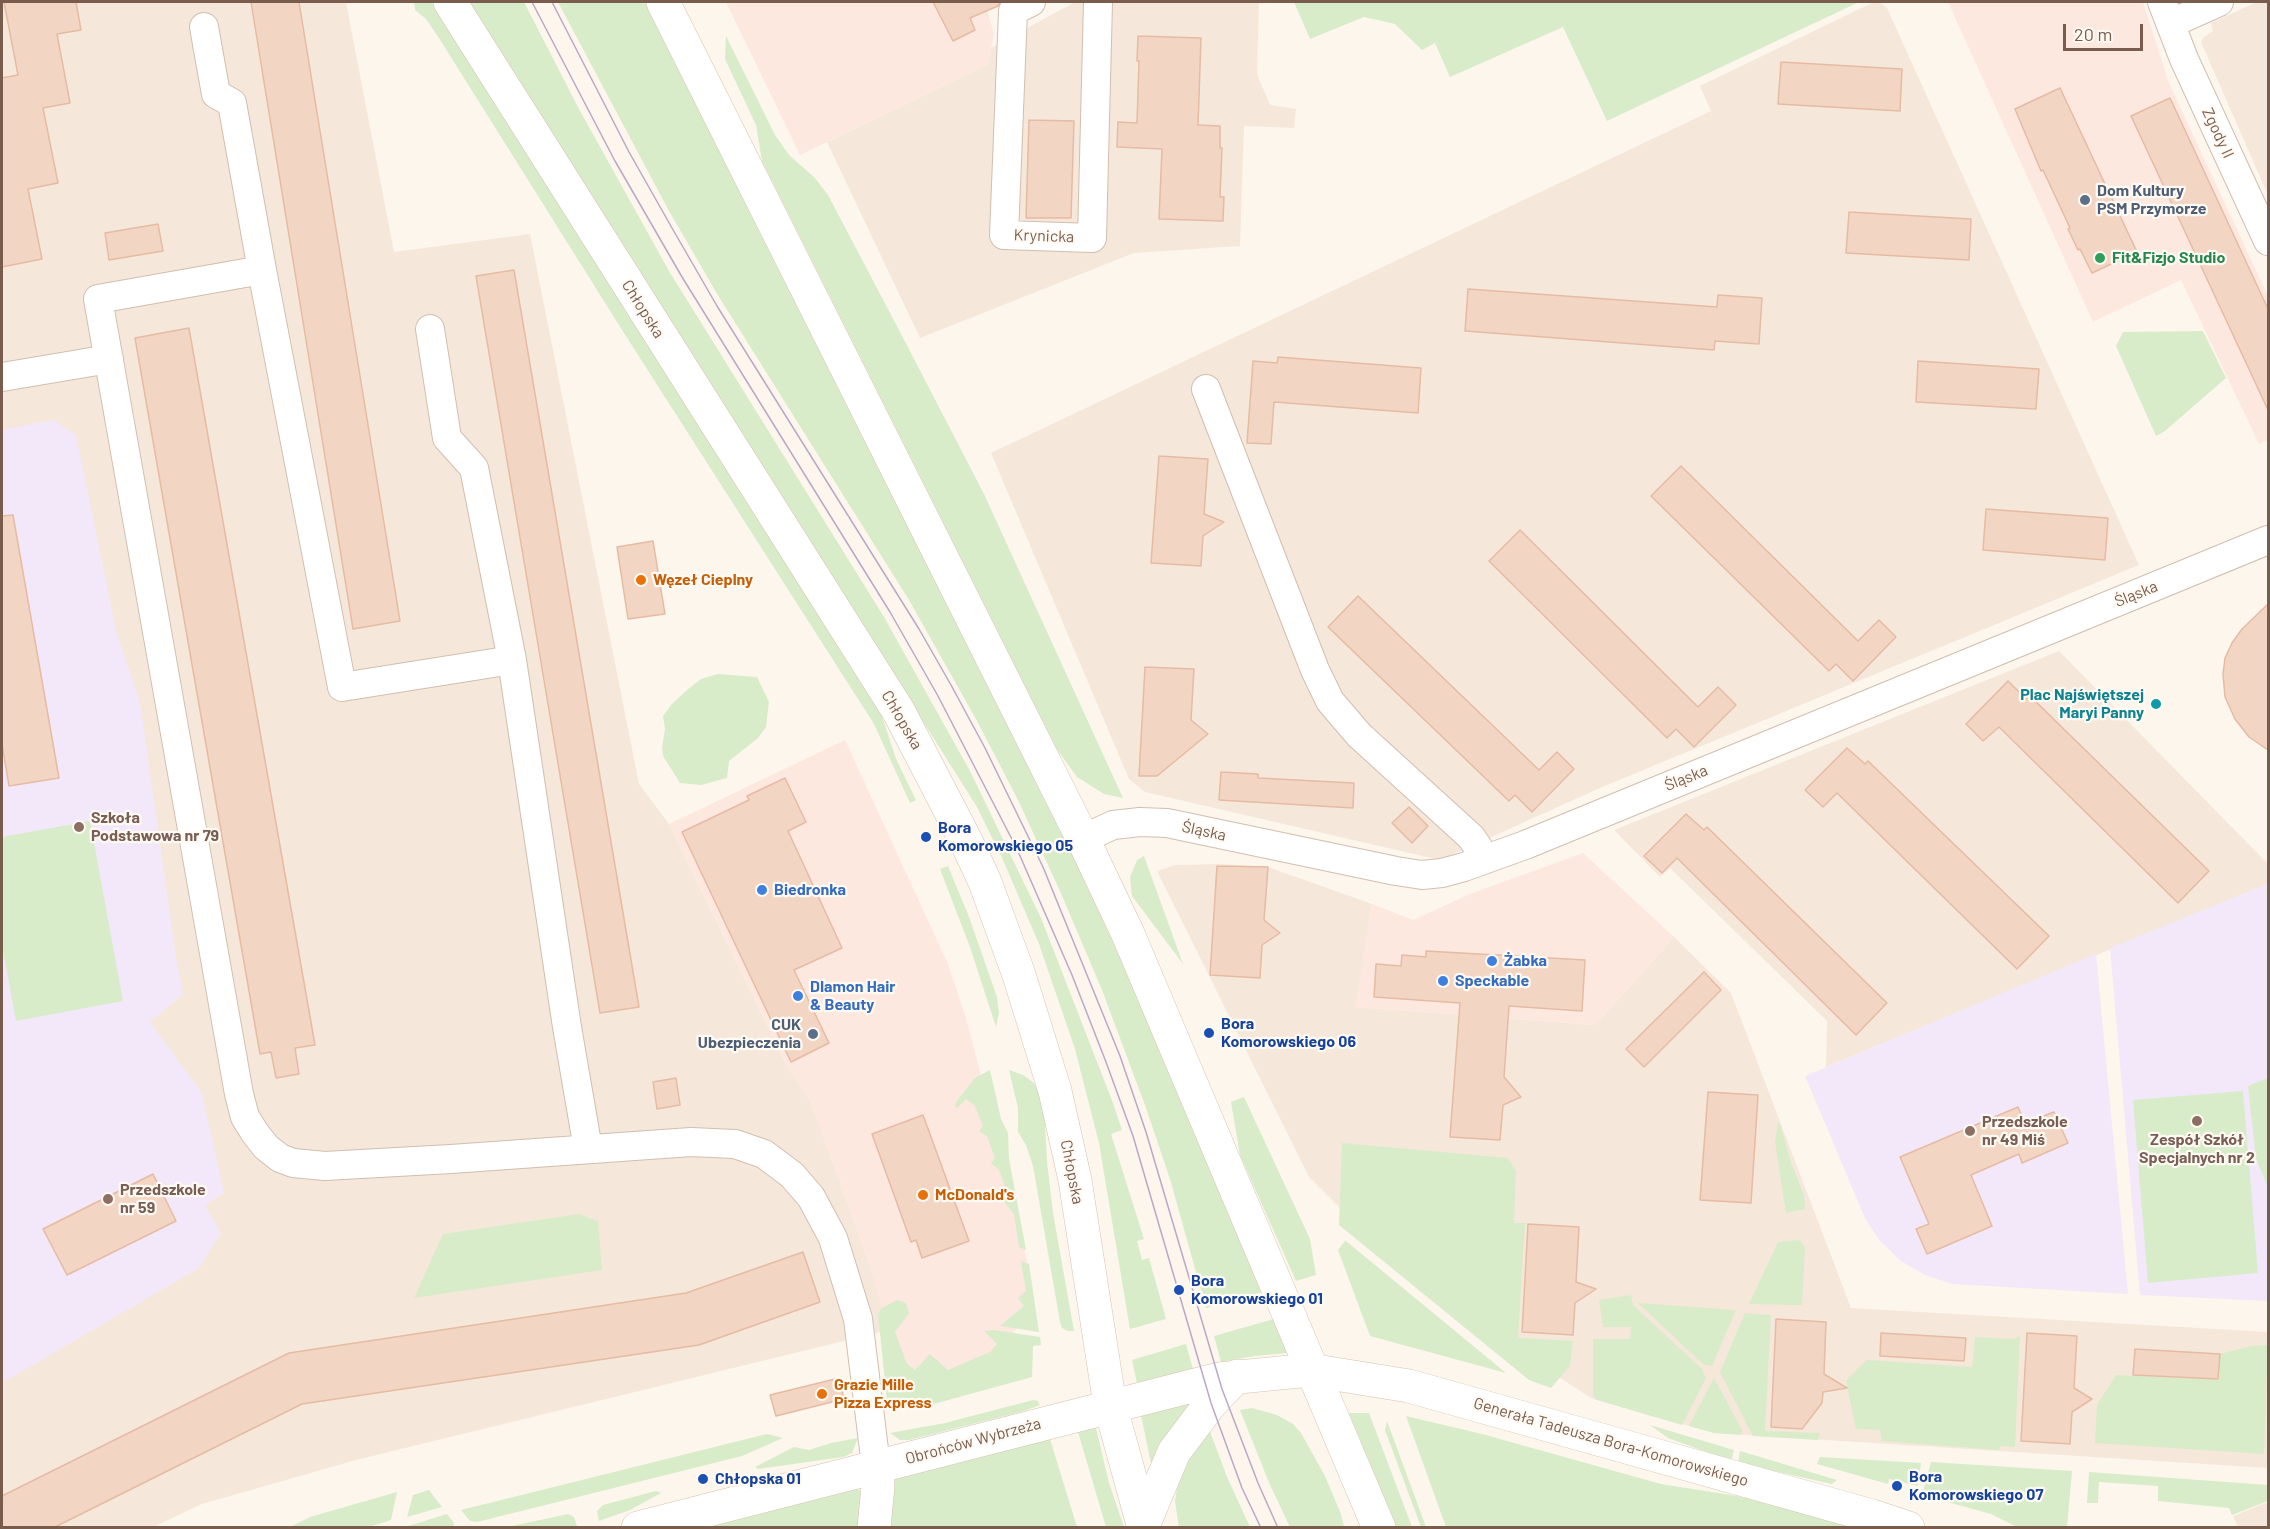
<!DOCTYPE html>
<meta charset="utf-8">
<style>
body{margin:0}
#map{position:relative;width:2270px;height:1529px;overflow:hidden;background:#fdf6ec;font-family:Barlow,sans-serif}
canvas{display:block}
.frame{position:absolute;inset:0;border:3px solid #7a5c4d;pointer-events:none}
.scale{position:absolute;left:2063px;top:24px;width:80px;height:27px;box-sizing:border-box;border:3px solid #7a5c4d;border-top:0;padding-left:8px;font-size:18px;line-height:21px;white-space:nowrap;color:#7a5c4d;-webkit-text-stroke:4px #fffaf3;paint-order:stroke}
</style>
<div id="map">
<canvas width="2270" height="1529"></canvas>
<div class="frame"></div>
<div class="scale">20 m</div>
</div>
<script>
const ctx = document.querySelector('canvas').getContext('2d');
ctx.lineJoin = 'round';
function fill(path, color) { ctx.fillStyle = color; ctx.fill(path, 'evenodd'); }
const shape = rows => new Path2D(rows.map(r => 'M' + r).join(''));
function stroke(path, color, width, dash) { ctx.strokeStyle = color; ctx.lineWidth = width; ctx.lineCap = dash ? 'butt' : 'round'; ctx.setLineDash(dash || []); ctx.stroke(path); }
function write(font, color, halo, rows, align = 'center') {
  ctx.font = font + ' Barlow,sans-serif'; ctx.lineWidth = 4.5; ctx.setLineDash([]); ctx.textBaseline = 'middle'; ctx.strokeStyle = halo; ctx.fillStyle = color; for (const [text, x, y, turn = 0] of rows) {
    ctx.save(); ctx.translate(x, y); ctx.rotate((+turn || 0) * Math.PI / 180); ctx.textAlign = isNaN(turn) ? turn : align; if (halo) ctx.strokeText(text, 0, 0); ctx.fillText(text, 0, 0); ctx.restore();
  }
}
fill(shape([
 [2,2,346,2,394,252,530,234,639,784,669,824,786,1064,811,1102,870,1265,889,1330,356,1460,202,1504,153,1527,2,1528],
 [1075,2,1259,2,1257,74,1270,105,1296,109,1294,128,1244,126,1240,246,1134,253,920,338,827,142,988,64,991,48],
 [1874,2,1880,2,1887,8,2139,565,1600,788,1440,860,1145,792,1129,779,991,453,1711,111,1700,86],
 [2257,2,2268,2,2268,195,2201,42,2204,37,2213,31,2211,23],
 [2059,651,2268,864,2268,884,1826,1067,1827,1021,1670,868,1660,877,1614,830],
 [1219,864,1268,867,1372,904,1356,1007,1595,1025,1674,937,1731,993,1851,1308,2268,1332,2268,1468,1714,1433,1593,1399,1488,1332,1341,1209,1309,1177,1157,871,1175,865],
 [2268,1502,2268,1527,2238,1527,2233,1516]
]), '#f5e8da');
fill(shape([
 [726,2,985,2,994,34,988,64,800,155],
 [1948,2,2143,2,2169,83,2268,296,2268,440,2259,444,2181,280,2093,322],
 [845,740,948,964,966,1018,986,1095,1009,1159,1039,1332,1017,1328,991,1357,923,1385,903,1367,882,1309,870,1265,811,1102,786,1064,669,824],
 [1583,853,1674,937,1595,1025,1355,1007,1372,904,1413,920,1470,894]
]), '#fde8e0');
fill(shape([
 [53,420,76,435,116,630,140,702,175,951,183,994,150,1022,202,1093,224,1193,205,1205,221,1233,199,1268,2,1383,2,430],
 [2268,884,2268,1301,2140,1295,2110,948],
 [2096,954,2128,1294,1952,1284,1925,1275,1901,1261,1880,1241,1865,1218,1805,1076]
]), '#f3e8fa');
fill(shape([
 [414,2,432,2,882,716,896,759,916,800,910,803,874,724,624,333,437,35,426,19,415,10],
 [469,2,524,2,579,109,669,271,884,617,970,771,1041,918,1113,1103,1122,1130,1111,1134,1144,1239,1137,1241,1142,1260,1149,1258,1166,1319,1130,1329,1099,1143,1075,1049,1039,944,1003,860,977,807],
 [558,2,645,2,657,23,1070,849,1142,1005,1263,1292,1206,1308,1170,1179,1145,1105,1102,990,1060,891,1018,800,976,719,909,600,719,297,669,211],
 [1294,2,1859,2,1607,121,1563,27,1450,77,1435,43,1422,50,1395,24,1364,17,1310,39],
 [726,36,775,135,789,155,815,178,828,195,899,330,984,494,1123,798,1104,794,1077,777,1056,748,762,161,756,125,725,59],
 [2203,331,2226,378,2165,431,2156,436,2116,346,2123,332],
 [718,674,757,677,769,702,766,727,758,738,729,761,727,778,701,785,680,783,663,756,662,748,665,729,663,716,672,704,687,690,701,679],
 [90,821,123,1001,16,1021,2,945,2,837],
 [1144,856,1183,964,1132,896,1130,877,1137,860],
 [948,866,969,917,997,997,999,1013,996,1027,970,947,940,869],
 [990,1070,1001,1119,1008,1133,1009,1159,1026,1250,1019,1247,1014,1214,1001,1198,1007,1192,999,1170,991,1163,995,1158,987,1136,979,1131,983,1126,975,1106,966,1099,957,1108,955,1106,956,1102,975,1078],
 [1009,1070,1023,1075,1034,1083,1040,1095,1045,1123,1047,1162,1053,1213,1074,1331,1068,1331,1062,1328,1060,1322,1033,1166,1026,1145,1018,1132,1018,1108],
 [2268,1078,2268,1187,2256,1159,2248,1086],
 [2243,1091,2258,1273,2148,1283,2133,1100],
 [1244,1097,1310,1239,1316,1275,1296,1281,1240,1155,1231,1102],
 [1778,1123,1780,1124,1791,1163,1804,1195,1805,1209,1786,1213,1775,1142],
 [1342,1143,1508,1158,1516,1171,1514,1223,1525,1223,1518,1338,1573,1341,1570,1366,1551,1388,1529,1380,1339,1225],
 [579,1214,598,1221,602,1270,414,1298,443,1234],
 [1346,1240,1346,1241,1506,1373,1370,1336,1338,1250],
 [1800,1240,1805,1247,1802,1305,1749,1304,1778,1242],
 [1021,1261,1029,1264,1039,1332,1000,1326,1024,1306,1018,1298,1026,1291],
 [1631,1295,1633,1305,1702,1369,1706,1378,1682,1425,1597,1400,1593,1396,1593,1339,1630,1339,1631,1327,1603,1327,1599,1300],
 [897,1300,906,1303,909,1313,895,1332,907,1364,915,1370,930,1354,948,1370,990,1352,997,1344,984,1331,994,1330,1040,1337,1041,1345,1033,1346,1032,1377,930,1405,929,1402,914,1406,891,1406,887,1401,878,1314,882,1308],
 [1638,1303,1736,1310,1712,1366,1704,1365],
 [1745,1313,1771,1315,1765,1431,1820,1433,1818,1440,1753,1436,1720,1372],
 [1274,1319,1287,1353,1255,1356,1221,1362,1214,1336],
 [2020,1336,2015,1447,2000,1446,1999,1450,1882,1441,1880,1430,1856,1429,1846,1381,1867,1360,1972,1367,1975,1337,2013,1339],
 [1186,1344,1193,1369,1137,1383,1132,1360],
 [2268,1345,2264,1454,2095,1443,2097,1405,2116,1375,2219,1380,2220,1354,2251,1346],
 [1714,1378,1742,1430,1741,1435,1714,1433,1689,1426],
 [1033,1400,1038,1401,1040,1405,1024,1411,909,1440,900,1440,890,1433,945,1423],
 [1201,1401,1152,1468,1141,1415],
 [1252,1408,1277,1415,1293,1424,1301,1433,1325,1476,1341,1514,1344,1527,1290,1527,1270,1485,1240,1410],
 [1349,1413,1369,1413,1412,1527,1396,1527],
 [1406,1416,1482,1434,1661,1484,1737,1496,1855,1527,1446,1527],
 [1387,1421,1426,1527,1421,1527,1385,1430],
 [1650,1425,1734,1450,1731,1461,1668,1438],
 [1208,1426,1227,1477,1250,1527,1179,1528,1175,1501,1179,1476],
 [1096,1428,1109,1483,1124,1527,1106,1527,1078,1432],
 [767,1434,783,1438,742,1456,477,1522,470,1521,461,1510],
 [858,1438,852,1453,843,1457,758,1469,755,1467,794,1447,809,1450,831,1443],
 [1050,1439,1077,1527,889,1528,894,1483,896,1478],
 [1740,1451,1837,1480,1832,1484,1738,1463],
 [1820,1457,1921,1463,1918,1486,1889,1479,1888,1484,1817,1464],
 [1931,1462,2072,1471,2067,1527,2017,1527,1991,1514,1922,1495],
 [2089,1472,2268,1485,2268,1501,2232,1515,2229,1508,2158,1501,2158,1486,2099,1482,2098,1503,2087,1503],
 [857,1489,862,1492,859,1527,705,1528],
 [429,1490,442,1507,407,1517,413,1495],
 [656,1491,661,1493,630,1510,599,1521,597,1511,603,1505],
 [397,1492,391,1520,369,1527,290,1527,310,1517],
 [447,1514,454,1523,453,1527,405,1527],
 [568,1514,574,1517,577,1526,507,1527]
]), '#d8ecc9');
const building = shape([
 [4,2,76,2,81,30,57,34,70,103,43,108,58,183,28,189,42,259,2,267,2,78,18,75,4,2],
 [251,2,299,2,400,621,353,629,251,2],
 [933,2,1000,2,998,6,970,18,975,30,953,41,933,2],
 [1138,36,1201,38,1198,125,1220,126,1220,148,1222,148,1220,197,1224,197,1223,221,1159,219,1162,149,1117,147,1118,122,1137,123,1139,61,1137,61,1138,36],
 [1781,62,1902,69,1900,111,1778,104,1781,62],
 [2060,88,2137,252,2092,273,2080,249,2078,250,2068,229,2070,228,2043,170,2041,171,2015,109,2060,88],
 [2170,98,2268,309,2268,410,2131,116,2170,98],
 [1029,120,1074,121,1071,218,1026,218,1029,120],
 [1849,212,1971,219,1969,260,1846,253,1849,212],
 [158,224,163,251,109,260,105,233,158,224],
 [514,270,639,1007,600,1013,476,276,514,270],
 [1468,289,1717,307,1718,295,1762,298,1759,344,1715,341,1714,350,1465,331,1468,289],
 [189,328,315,1045,295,1048,299,1074,276,1078,271,1052,260,1054,135,338,189,328],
 [1278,357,1421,368,1418,413,1274,402,1271,444,1247,443,1253,361,1277,363,1278,357],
 [1918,361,2039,369,2036,409,1916,402,1918,361],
 [1159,456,1208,459,1204,514,1224,522,1203,536,1201,566,1151,563,1159,456],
 [1681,466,1858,641,1879,620,1896,637,1853,681,1836,664,1829,671,1651,496,1681,466],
 [1986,509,2108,518,2105,560,1983,550,1986,509],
 [13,515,59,778,9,786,2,744,2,516,13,515],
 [1520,530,1698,707,1718,687,1736,705,1694,747,1676,729,1667,738,1489,561,1520,530],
 [653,541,665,614,628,619,617,547,653,541],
 [1358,596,1539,770,1557,752,1574,769,1532,812,1515,795,1509,801,1328,627,1358,596],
 [2268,604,2268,750,2249,737,2235,719,2225,697,2223,674,2225,658,2232,643,2242,629,2268,604],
 [1145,667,1194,669,1191,720,1208,734,1157,776,1139,776,1145,667],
 [2008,681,2026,699,2029,695,2209,871,2178,903,1999,727,1983,741,1966,724,2008,681],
 [1847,748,1865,764,1868,761,2049,936,2017,969,1837,793,1823,807,1805,790,1847,748],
 [1221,772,1258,774,1258,778,1354,783,1353,808,1219,800,1221,772],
 [785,778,806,822,788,831,842,948,794,970,829,1043,791,1062,682,832,749,800,747,796,785,778],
 [1409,807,1428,826,1412,843,1392,823,1409,807],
 [1686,814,1704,830,1707,827,1887,1003,1856,1035,1677,858,1662,873,1644,856,1686,814],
 [1217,866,1268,867,1264,920,1280,933,1262,945,1260,978,1210,975,1217,866],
 [1426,951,1585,960,1582,1011,1509,1006,1504,1077,1521,1097,1503,1105,1500,1140,1450,1137,1460,1003,1374,997,1376,964,1401,966,1402,955,1426,957,1426,951],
 [1704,972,1721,990,1644,1067,1626,1049,1704,972],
 [676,1078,680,1105,657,1109,653,1082,676,1078],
 [1708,1092,1758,1095,1751,1203,1700,1200,1708,1092],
 [2018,1107,2025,1123,2054,1112,2068,1143,2022,1163,2019,1154,1971,1175,1992,1226,1927,1254,1916,1229,1929,1224,1900,1157,2018,1107],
 [923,1115,969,1241,922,1258,916,1240,911,1242,872,1134,923,1115],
 [153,1174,176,1221,67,1275,43,1229,153,1174],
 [1528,1224,1579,1227,1576,1282,1596,1289,1575,1303,1573,1335,1522,1332,1528,1224],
 [803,1252,820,1302,699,1345,302,1404,55,1527,2,1527,2,1496,289,1353,686,1293,803,1252],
 [1776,1319,1826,1322,1824,1374,1847,1388,1823,1392,1822,1403,1802,1429,1771,1427,1776,1319],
 [1881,1333,1966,1338,1964,1361,1880,1356,1881,1333],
 [2027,1333,2077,1336,2074,1388,2092,1399,2072,1412,2070,1444,2021,1441,2027,1333],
 [2135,1349,2220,1354,2218,1379,2133,1375,2135,1349],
 [839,1378,844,1399,776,1416,770,1395,839,1378]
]);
fill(building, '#f3d5c3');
stroke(building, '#e6bba3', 1.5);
const street = shape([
 [1031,2,1013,11,1004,235,1092,238,1098,2],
 [2162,2,2184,59,2268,241],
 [2172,23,2219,2],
 [204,27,216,94,232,103,262,270],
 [430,329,447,438,474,468,512,660],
 [2,377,109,359],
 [1206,389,1315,670,1330,701,1359,735,1471,837,1486,859],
 [1083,839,1113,825,1140,822,1167,823,1396,871,1422,875,1442,873,1464,867,1525,845,2268,540],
 [588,1149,567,1027,512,660,342,687,262,270,98,299,239,1094,245,1117,255,1133,266,1147,280,1158,293,1163,325,1166,451,1159,691,1142,735,1144,764,1154,792,1175,811,1197,833,1238,858,1319,876,1466]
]);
const secondary = shape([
 [450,2,899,712,966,841,985,882,1019,975,1055,1091,1075,1180,1110,1405,1144,1528],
 [663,2,1083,839,1128,934,1379,1528],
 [1143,1526,1174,1452,1211,1403,1237,1376],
 [638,1528,1219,1379,1310,1370,1409,1386,1872,1516,1908,1528],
 [874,1528,878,1486,876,1466]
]);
stroke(street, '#d1beb0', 30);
stroke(secondary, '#d6c0b0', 34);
stroke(street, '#fff', 28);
stroke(secondary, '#fff', 33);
stroke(shape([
 [532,2,615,161,682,277,890,612,938,696,1017,849,1072,975,1106,1062,1133,1136,1211,1403,1242,1488,1261,1528],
 [552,2,629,152,672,228,717,306,919,629,951,685,985,748,1043,867,1120,1056,1146,1132,1222,1389,1258,1483,1278,1528]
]), '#b9a8c9', 1.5);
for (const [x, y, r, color] of [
 [2085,200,6,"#5c6f8a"],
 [2100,258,6,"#2e9e5b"],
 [641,580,6,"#e8710a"],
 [2156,704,6,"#0f9aa8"],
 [79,827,6,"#8d6e63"],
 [926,837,6,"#1a4fb4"],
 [762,890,6,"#3f7fe0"],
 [1492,961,6,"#3f7fe0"],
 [1443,981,6,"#3f7fe0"],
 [798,996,6,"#3f7fe0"],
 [1209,1033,6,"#1a4fb4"],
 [813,1034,6,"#5c6f8a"],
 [2197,1121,6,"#8d6e63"],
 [1970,1131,6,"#8d6e63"],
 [923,1195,6,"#e8710a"],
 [108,1199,6,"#8d6e63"],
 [1179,1290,6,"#1a4fb4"],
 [822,1394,6,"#e8710a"],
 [703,1479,6,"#1a4fb4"],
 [1897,1486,6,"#1a4fb4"]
]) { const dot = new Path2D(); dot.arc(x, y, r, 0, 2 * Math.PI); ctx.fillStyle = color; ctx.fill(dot); stroke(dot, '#fffaf3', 2); }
write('16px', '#7a5c4d', '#fffaf3', [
 ["Zgody II",2218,133,65],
 ["Krynicka",1044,236,2],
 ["Chłopska",643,309,58],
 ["Śląska",2136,594,-22],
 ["Chłopska",902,720,60],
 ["Śląska",1686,778,-22],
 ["Śląska",1204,831,12],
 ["Chłopska",1072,1172,79],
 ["Obrońców Wybrzeża",973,1441,-15],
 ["Generała Tadeusza Bora-Komorowskiego",1611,1442,16]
]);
write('bold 16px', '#4e5e75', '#fffaf3', [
 ["Dom Kultury",2097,191],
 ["PSM Przymorze",2097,209],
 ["CUK",801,1025,"right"],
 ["Ubezpieczenia",801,1043,"right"]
], 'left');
write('bold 16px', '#27864d', '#fffaf3', [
 ["Fit&Fizjo Studio",2112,258]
], 'left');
write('bold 16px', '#c56008', '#fffaf3', [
 ["Węzeł Cieplny",653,580],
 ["McDonald's",935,1195],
 ["Grazie Mille",834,1385],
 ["Pizza Express",834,1403]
], 'left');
write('bold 16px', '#0d838f', '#fffaf3', [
 ["Plac Najświętszej",2144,695],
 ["Maryi Panny",2144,713]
], 'right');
write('bold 16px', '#785e54', '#fffaf3', [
 ["Szkoła",91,818],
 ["Podstawowa nr 79",91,836],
 ["Przedszkole",1982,1122],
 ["nr 49 Miś",1982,1140],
 ["Zespół Szkół",2197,1140,"center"],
 ["Specjalnych nr 2",2197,1158,"center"],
 ["Przedszkole",120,1190],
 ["nr 59",120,1208]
], 'left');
write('bold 16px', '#164399', '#fffaf3', [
 ["Bora",938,828],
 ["Komorowskiego 05",938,846],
 ["Bora",1221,1024],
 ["Komorowskiego 06",1221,1042],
 ["Bora",1191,1281],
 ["Komorowskiego 01",1191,1299],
 ["Bora",1909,1477],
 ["Komorowskiego 07",1909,1495],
 ["Chłopska 01",715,1479]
], 'left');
write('bold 16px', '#366cbe', '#fffaf3', [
 ["Biedronka",774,890],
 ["Żabka",1504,961],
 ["Speckable",1455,981],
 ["DIamon Hair",810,987],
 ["& Beauty",810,1005]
], 'left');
</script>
